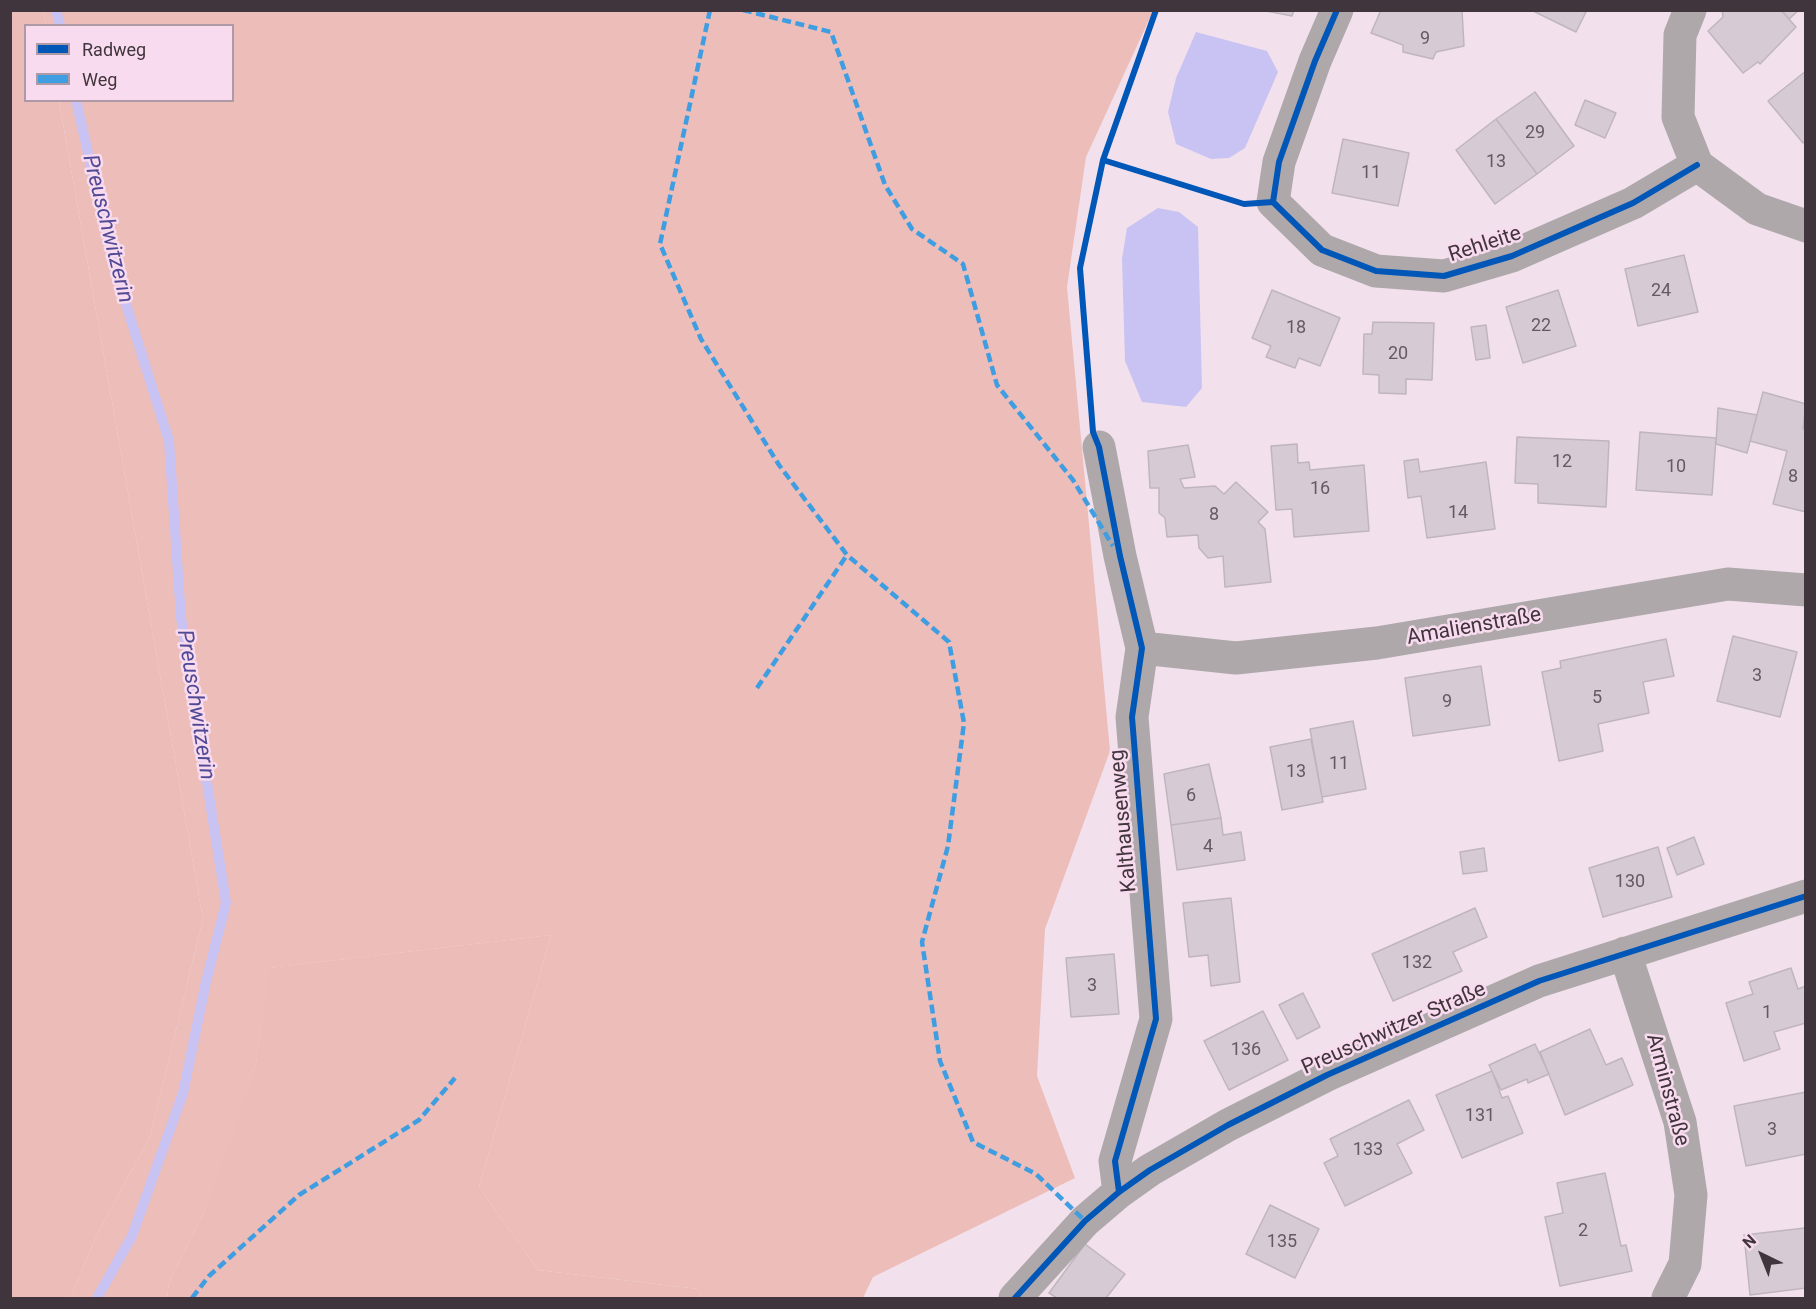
<!DOCTYPE html>
<meta charset="utf-8">
<style>
body{margin:0}
#map{position:relative;width:1816px;height:1309px;overflow:hidden;background:#f2e1ec;font-family:Roboto,sans-serif}
canvas{display:block}
.frame{position:absolute;inset:0;border:12px solid #40353c;pointer-events:none}
.legend{position:absolute;left:24px;top:24px;width:210px;height:78px;box-sizing:border-box;background:#f8dbee;border:2px solid #ae99a7;margin:0;padding:8px 10px;list-style:none;font-size:18px;color:#40353c}
.legend li{display:flex;align-items:center;gap:12px;height:30px}
.legend b{width:30px;border:2px solid #ae99a7}
.north{position:absolute;left:1732px;top:1225px;width:60px;height:60px;-webkit-text-stroke:4px #f8dbee;paint-order:stroke;rotate:317deg;font-size:16px;font-weight:700;line-height:24px;text-align:center;color:#40353c}
.north::after{content:'';display:block;margin:auto;width:21px;height:27px;background:#40353c;clip-path:polygon(50% 0,100% 100%,50% 72%,0 100%)}
</style>
<div id="map">
<canvas width="1816" height="1309"></canvas>
<div class="frame"></div>
<ul class="legend">
<li><b style="height:8px;background:#0057b8"></b>Radweg</li>
<li><b style="height:8px;background:#3f9de2"></b>Weg</li>
</ul>
<div class="north">N</div>
</div>
<script>
const ctx = document.querySelector('canvas').getContext('2d');
ctx.lineJoin = 'round';
function fill(path, color) { ctx.fillStyle = color; ctx.fill(path, 'evenodd'); }
const shape = rows => new Path2D(rows.map(r => 'M' + r).join(''));
function stroke(path, color, width, dash) { ctx.strokeStyle = color; ctx.lineWidth = width; ctx.lineCap = dash ? 'butt' : 'round'; ctx.setLineDash(dash || []); ctx.stroke(path); }
function write(font, color, halo, rows, align = 'center') {
  ctx.font = font + ' Roboto,sans-serif'; ctx.lineWidth = 5; ctx.setLineDash([]); ctx.textBaseline = 'middle'; ctx.strokeStyle = halo; ctx.fillStyle = color; for (const [text, x, y, turn = 0] of rows) {
    ctx.save(); ctx.translate(x, y); ctx.rotate((+turn || 0) * Math.PI / 180); ctx.textAlign = isNaN(turn) ? turn : align; if (halo) ctx.strokeText(text, 0, 0); ctx.fillText(text, 0, 0); ctx.restore();
  }
}
fill(shape([
 [10,11,43,11,46,25,26,26,26,100,59,101,203,919,150,1136,97,1234,70,1298,10,1298],
 [551,935,479,1187,538,1270,698,1289,701,1298,167,1298,169,1283,204,1213,256,1064,269,968]
]), '#ebbcb8');
fill(shape([
 [43,11,1153,11,1086,157,1067,287,1110,751,1045,929,1037,1076,1075,1178,873,1277,863,1298,701,1298,698,1289,538,1270,479,1187,551,935,270,968,256,1064,232,1139,204,1213,169,1283,167,1298,70,1298,97,1234,150,1136,203,919,59,101,232,100,232,26,46,25]
]), '#ecbdb9');
fill(shape([
 [1196,32,1267,51,1278,72,1245,148,1229,158,1211,159,1176,144,1168,112,1176,78],
 [1158,208,1179,212,1198,227,1202,388,1186,407,1142,402,1125,361,1122,259,1127,228]
]), '#c9c3f3');
stroke(shape([
 [56,10,60,26],
 [76,100,113,263,169,441,181,618,226,903,206,982,183,1093,132,1236,97,1298]
]), '#c9c3f3', 10);
const building = shape([
 [1261,10,1294,10,1292,16,1261,10],
 [1381,10,1462,10,1464,46,1436,52,1433,59,1403,52,1403,45,1371,33,1381,10],
 [1531,10,1587,10,1576,32,1531,10],
 [1722,10,1781,10,1796,27,1760,64,1758,62,1743,73,1708,31,1723,17,1722,10],
 [1781,10,1799,10,1789,19,1781,10],
 [1806,71,1806,141,1803,143,1768,101,1806,71],
 [1535,92,1574,146,1537,174,1496,119,1535,92],
 [1585,100,1616,113,1605,138,1575,125,1585,100],
 [1496,119,1537,174,1495,204,1456,150,1496,119],
 [1343,139,1409,153,1398,206,1332,193,1343,139],
 [1684,255,1698,312,1638,326,1625,269,1684,255],
 [1272,290,1340,318,1320,366,1299,358,1295,368,1266,357,1271,346,1252,338,1272,290],
 [1558,290,1576,346,1523,363,1506,307,1558,290],
 [1373,322,1434,323,1432,380,1406,379,1406,394,1379,393,1379,375,1363,374,1364,334,1372,334,1373,322],
 [1486,325,1490,358,1476,360,1471,327,1486,325],
 [1763,392,1806,404,1803,429,1806,429,1806,512,1773,504,1787,451,1750,441,1763,392],
 [1718,408,1757,415,1747,453,1716,444,1718,408],
 [1640,432,1716,438,1712,495,1636,490,1640,432],
 [1517,437,1609,441,1606,507,1538,503,1538,484,1515,483,1517,437],
 [1297,444,1298,463,1309,462,1310,470,1364,465,1369,531,1294,537,1292,509,1276,510,1271,446,1297,444],
 [1188,445,1195,477,1180,479,1184,488,1215,486,1224,494,1236,482,1268,512,1258,522,1265,529,1271,582,1225,587,1223,556,1208,558,1199,548,1198,535,1167,537,1165,518,1159,513,1159,488,1150,488,1148,451,1188,445],
 [1418,459,1420,472,1486,462,1495,529,1427,538,1421,496,1408,498,1404,461,1418,459],
 [1733,636,1797,652,1780,717,1717,701,1733,636],
 [1666,639,1674,676,1643,682,1649,713,1598,724,1603,751,1559,761,1542,672,1561,668,1560,661,1666,639],
 [1481,666,1490,725,1413,736,1405,678,1481,666],
 [1353,721,1366,789,1322,797,1310,729,1353,721],
 [1311,739,1323,802,1282,810,1270,747,1311,739],
 [1209,764,1221,818,1171,825,1164,774,1209,764],
 [1221,818,1223,835,1241,832,1245,860,1177,870,1171,825,1221,818],
 [1694,837,1704,864,1677,875,1667,848,1694,837],
 [1658,847,1672,897,1603,917,1589,868,1658,847],
 [1484,848,1487,871,1463,874,1460,852,1484,848],
 [1231,898,1240,982,1211,986,1208,955,1189,957,1183,903,1231,898],
 [1475,908,1487,937,1453,952,1462,971,1393,1001,1372,954,1475,908],
 [1114,954,1119,1014,1071,1017,1066,958,1114,954],
 [1791,968,1798,989,1806,986,1806,1023,1774,1032,1780,1049,1744,1061,1726,1003,1753,994,1749,982,1791,968],
 [1303,993,1320,1027,1297,1039,1279,1005,1303,993],
 [1263,1011,1288,1060,1229,1090,1204,1041,1263,1011],
 [1590,1029,1606,1065,1622,1058,1633,1085,1565,1115,1540,1052,1590,1029],
 [1535,1044,1549,1074,1528,1083,1527,1079,1501,1090,1489,1065,1535,1044],
 [1492,1071,1502,1098,1508,1096,1523,1133,1462,1158,1436,1095,1492,1071],
 [1806,1092,1806,1154,1746,1166,1734,1106,1806,1092],
 [1409,1100,1424,1130,1397,1144,1412,1173,1345,1206,1324,1163,1338,1156,1330,1139,1409,1100],
 [1605,1173,1621,1246,1626,1245,1632,1271,1560,1286,1545,1217,1563,1213,1557,1183,1605,1173],
 [1270,1205,1319,1229,1295,1278,1246,1254,1270,1205],
 [1805,1228,1806,1288,1750,1295,1744,1235,1805,1228],
 [1085,1244,1125,1274,1106,1298,1057,1298,1049,1293,1085,1244]
]);
fill(building, '#d6cbd5');
stroke(building, '#c0b5bf', 1.5);
stroke(shape([
 [1337,10,1315,61,1279,162,1273,202,1322,250,1376,271,1444,276,1512,256,1633,203,1697,165],
 [1690,10,1680,35,1678,117,1697,165,1757,209,1806,226],
 [1099,447,1120,556,1142,648,1132,717,1156,1019,1115,1161,1119,1192],
 [1142,648,1236,658,1377,643,1728,584,1806,590],
 [1625,953,1680,1122,1691,1195,1685,1264,1668,1298],
 [1015,1298,1085,1221,1119,1192,1150,1170,1228,1125,1327,1075,1539,981,1806,896]
]), '#afa8ab', 33);
stroke(shape([
 [710,10,660,244,701,339,779,465,847,555,949,642,964,723,948,846,922,942,940,1061,973,1142,1036,1174,1085,1221],
 [743,10,831,32,885,185,912,229,963,264,997,385,1073,480,1113,546],
 [757,688,847,555],
 [192,1298,209,1276,299,1195,419,1120,455,1078]
]), '#3f9de2', 4.5, [9, 4.5]);
stroke(shape([
 [1337,10,1315,61,1279,162,1273,202,1322,250,1376,271,1444,276,1512,256,1633,203,1697,165],
 [1103,160,1244,204,1273,202],
 [1119,1192,1115,1161,1156,1019,1132,717,1142,648,1120,556,1099,447,1093,432,1080,268,1103,160,1156,10],
 [1015,1298,1085,1221,1119,1192,1150,1170,1228,1125,1327,1075,1539,981,1806,896]
]), '#0057b8', 6);
write('18px', '#665a62', null, [
 ["9",1425,39],
 ["29",1535,133],
 ["13",1496,162],
 ["11",1371,173],
 ["24",1661,291],
 ["22",1541,326],
 ["18",1296,328],
 ["20",1398,354],
 ["12",1562,462],
 ["10",1676,467],
 ["8",1793,477],
 ["16",1320,489],
 ["14",1458,513],
 ["8",1214,515],
 ["3",1757,676],
 ["5",1597,698],
 ["9",1447,702],
 ["11",1339,764],
 ["13",1296,772],
 ["6",1191,796],
 ["4",1208,847],
 ["130",1630,882],
 ["132",1417,963],
 ["3",1092,986],
 ["1",1767,1013],
 ["136",1246,1050],
 ["131",1480,1116],
 ["3",1772,1130],
 ["133",1368,1150],
 ["2",1583,1231],
 ["135",1282,1242]
]);
write('21px', '#40353c', '#f8dbee', [
 ["Rehleite",1485,245,-18],
 ["Amalienstraße",1474,627,-10],
 ["Kalthausenweg",1124,821,-95],
 ["Preuschwitzer Straße",1394,1029,-24],
 ["Arminstraße",1667,1090,75]
]);
write('italic 22px', '#504995', '#f8dbee', [
 ["Preuschwitzerin",107,229,76],
 ["Preuschwitzerin",195,705,81]
]);
</script>
